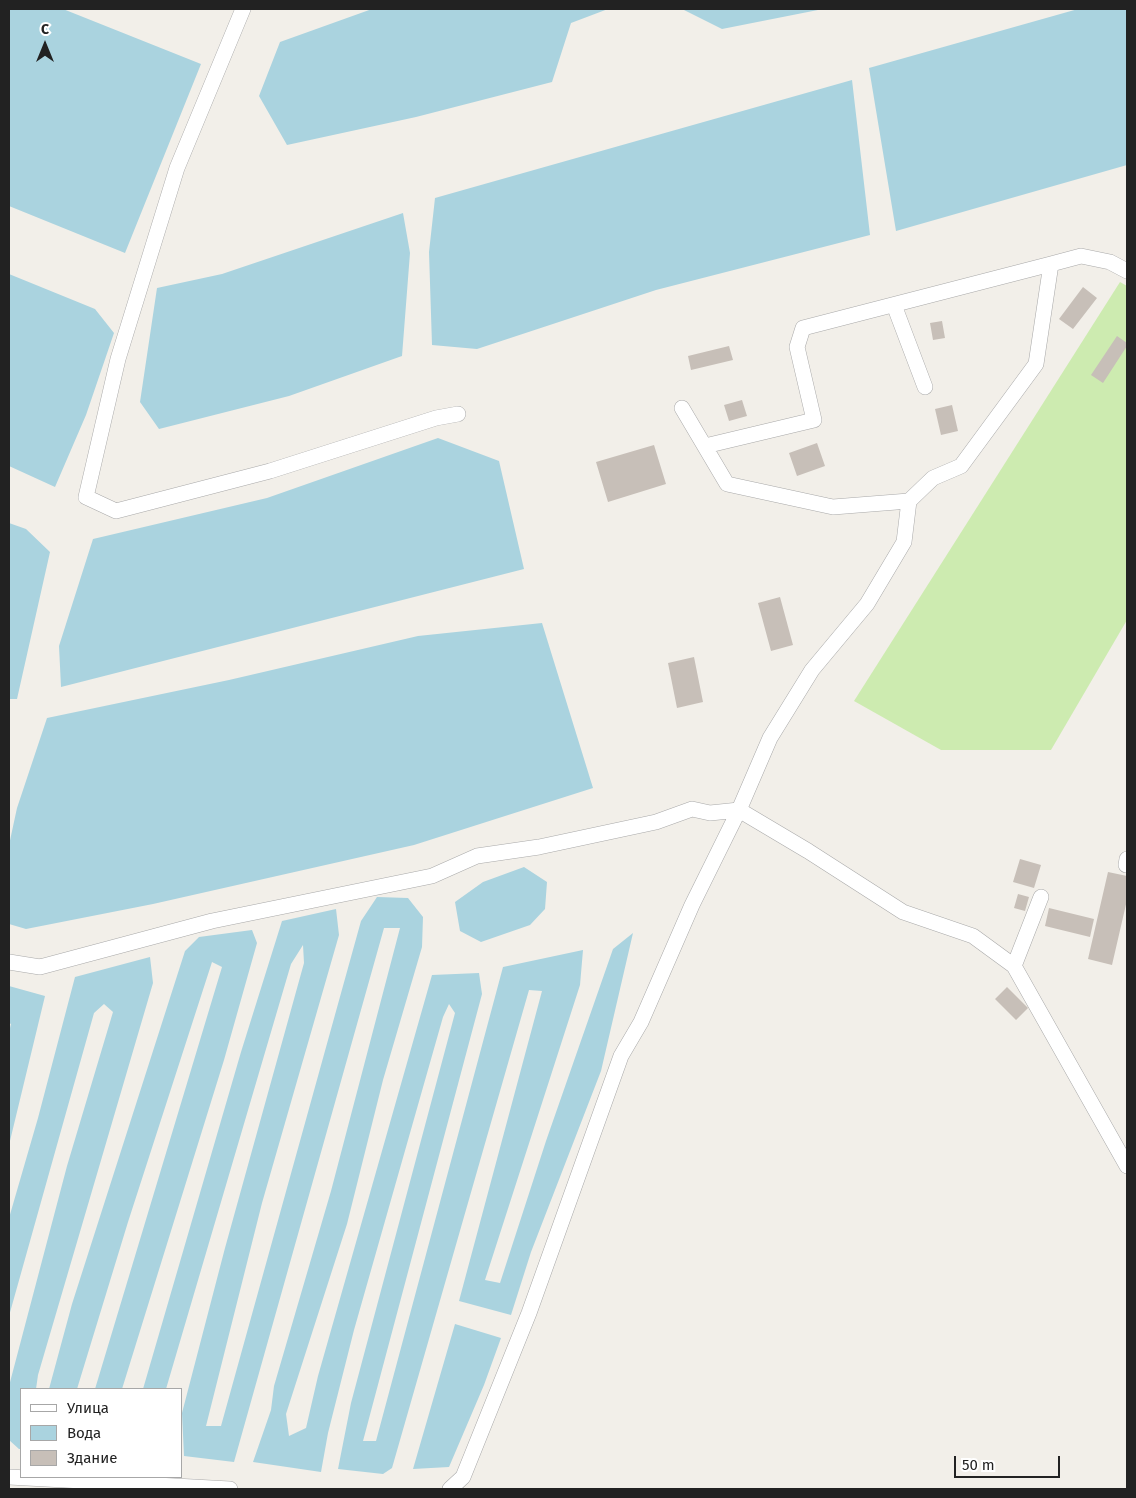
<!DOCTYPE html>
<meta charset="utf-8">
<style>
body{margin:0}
#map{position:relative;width:1136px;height:1498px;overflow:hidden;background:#f2efe9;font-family:"Fira Sans",sans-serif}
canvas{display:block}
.frame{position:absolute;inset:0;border:10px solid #222;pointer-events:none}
.legend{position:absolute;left:20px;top:1388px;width:162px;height:90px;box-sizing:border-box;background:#fff;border:1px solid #a7a7a7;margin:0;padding:6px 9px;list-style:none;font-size:15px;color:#222}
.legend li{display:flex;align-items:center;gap:10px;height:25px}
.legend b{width:25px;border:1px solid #a7a7a7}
.north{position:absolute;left:20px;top:20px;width:50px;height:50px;-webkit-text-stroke:4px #fff;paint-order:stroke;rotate:0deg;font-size:14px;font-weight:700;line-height:20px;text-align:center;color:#222}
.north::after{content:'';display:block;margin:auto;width:18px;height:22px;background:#222;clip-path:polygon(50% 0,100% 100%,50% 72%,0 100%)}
.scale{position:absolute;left:954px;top:1456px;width:106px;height:22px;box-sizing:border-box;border:2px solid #222;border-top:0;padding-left:6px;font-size:15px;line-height:18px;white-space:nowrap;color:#222;-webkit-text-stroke:4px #fff;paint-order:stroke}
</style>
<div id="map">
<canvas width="1136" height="1498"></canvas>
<div class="frame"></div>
<ul class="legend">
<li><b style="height:6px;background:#fff"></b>Улица</li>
<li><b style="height:14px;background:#aad3df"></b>Вода</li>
<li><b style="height:14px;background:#c7bfb8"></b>Здание</li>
</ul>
<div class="north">С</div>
<div class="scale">50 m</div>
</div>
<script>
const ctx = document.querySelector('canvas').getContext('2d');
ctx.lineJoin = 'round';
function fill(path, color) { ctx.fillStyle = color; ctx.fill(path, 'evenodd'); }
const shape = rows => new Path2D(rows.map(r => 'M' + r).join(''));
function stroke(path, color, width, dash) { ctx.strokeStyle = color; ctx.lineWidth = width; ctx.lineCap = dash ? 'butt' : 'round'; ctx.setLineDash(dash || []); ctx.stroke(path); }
fill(shape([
 [1120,282,1127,286,1127,620,1051,750,941,750,854,701]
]), '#cdebb0');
fill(shape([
 [9,9,63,9,201,64,125,253,9,206],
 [372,9,608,9,571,23,552,82,416,117,287,145,259,96,280,42],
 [682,9,823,9,722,29],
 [1078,9,1127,9,1127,165,896,231,869,68],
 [852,80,870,235,656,290,477,349,432,345,429,252,435,198],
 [403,213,410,253,402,356,289,396,159,429,140,402,157,288,222,274],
 [9,274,95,309,114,333,86,415,55,487,9,466],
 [438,438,499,461,524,569,61,687,59,646,93,539,267,498],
 [9,523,26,529,50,552,17,699,9,699],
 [542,623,593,788,414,845,153,904,26,929,9,924,9,845,17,808,47,718,229,680,418,636],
 [524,867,547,882,545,909,530,925,481,942,460,931,455,902,483,882],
 [377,897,408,898,423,917,422,947,383,1080,347,1224,286,1414,289,1436,306,1428,318,1376,432,975,479,973,482,994,363,1441,376,1441,503,967,583,950,580,985,485,1280,500,1283,546,1141,613,949,633,933,601,1071,531,1252,511,1315,459,1301,542,991,529,990,392,1468,383,1474,338,1469,351,1403,455,1013,449,1004,443,1017,354,1330,328,1433,321,1472,253,1462,271,1410,274,1386,331,1191,400,928,384,928,234,1462,184,1456,182,1413,225,1248,304,963,303,945,291,964,166,1389,143,1389,241,1052,282,921,336,909,339,935,262,1203,206,1426,221,1426,361,921],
 [252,930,257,943,224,1060,122,1389,95,1389,222,967,212,962,128,1222,77,1389,49,1389,72,1304,185,951,199,937],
 [150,957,153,983,38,1375,36,1389,21,1389,21,1449,19,1449,9,1440,9,1386,67,1166,113,1012,104,1004,94,1013,9,1316,9,1218,38,1118,75,977],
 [9,986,45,996,9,1145,9,1032,11,1024,9,1023],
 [455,1324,501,1338,484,1385,449,1467,413,1469]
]), '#aad3df');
fill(shape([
 [1083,287,1097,298,1073,329,1059,319],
 [942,321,945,338,933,340,930,323],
 [1117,336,1127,343,1127,346,1103,383,1091,375],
 [729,346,733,360,691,370,688,356],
 [742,400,747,416,729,421,724,405],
 [952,405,958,431,941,435,935,409],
 [817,443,825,466,797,476,789,453],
 [654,445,666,484,608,502,596,462],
 [780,597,793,645,771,651,758,603],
 [694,657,703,702,677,708,668,663],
 [1020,859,1041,865,1034,888,1013,882],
 [1108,872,1127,876,1127,900,1112,965,1088,959],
 [1018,894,1029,897,1025,911,1014,908],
 [1049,908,1094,919,1090,937,1045,926],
 [1007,987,1028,1008,1016,1020,995,999]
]), '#c7bfb8');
const minor = shape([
 [243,9,177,168,118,359,86,497,116,511,270,471,436,418,458,414],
 [1051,264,1081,256,1110,262,1127,271],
 [894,305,925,387],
 [705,446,814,420,797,347,803,328,1051,264,1036,364,961,466,933,478,909,501],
 [1126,865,1127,859],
 [1041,897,1014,966,1127,1166],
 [9,962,40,967,212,921,432,876,477,856,539,847,656,822,692,809,710,813,739,810,808,851,903,912,973,936,1014,966],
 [9,1477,230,1489],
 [450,1489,463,1477,529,1313,621,1056,641,1022,692,905,739,810,770,738,812,670,867,604,904,542,909,501,833,507,727,484,682,408]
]);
stroke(minor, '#a9a9a9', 16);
stroke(minor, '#fff', 15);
</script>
